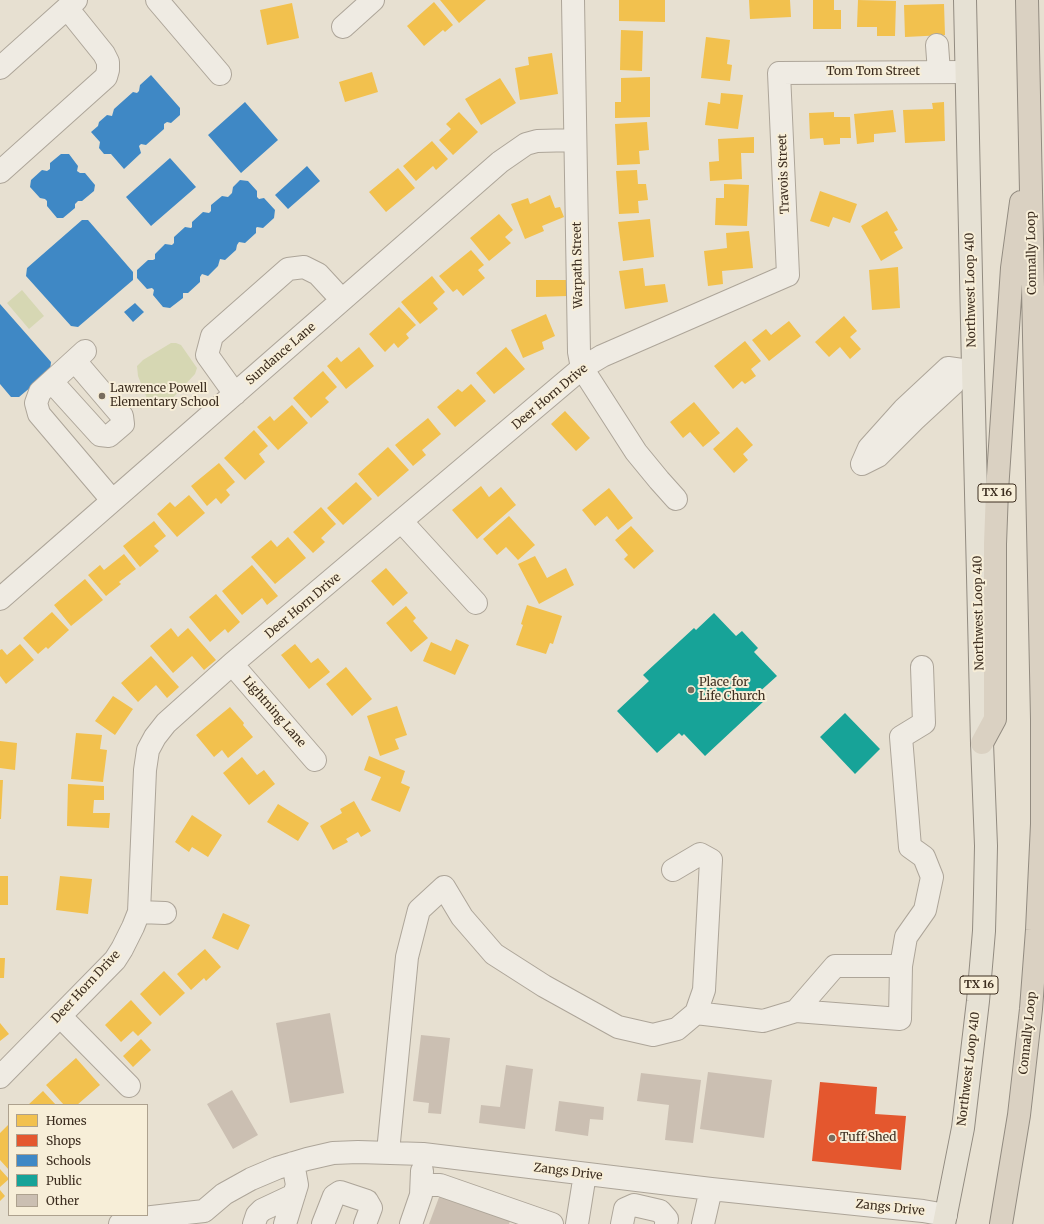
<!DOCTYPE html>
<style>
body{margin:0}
#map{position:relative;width:1044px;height:1224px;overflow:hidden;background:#e7e0d1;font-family:Merriweather,serif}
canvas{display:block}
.legend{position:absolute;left:8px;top:1104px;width:140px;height:112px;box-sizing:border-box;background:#f7eed8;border:1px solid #ada18e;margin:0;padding:5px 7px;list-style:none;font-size:12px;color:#3d2e20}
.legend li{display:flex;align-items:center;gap:8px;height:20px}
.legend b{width:20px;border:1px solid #ada18e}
</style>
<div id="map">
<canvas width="1044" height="1224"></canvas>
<ul class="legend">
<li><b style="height:11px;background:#f2c14e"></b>Homes</li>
<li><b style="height:11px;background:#e4572e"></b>Shops</li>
<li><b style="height:11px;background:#3f88c5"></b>Schools</li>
<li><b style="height:11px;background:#17a398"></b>Public</li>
<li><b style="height:11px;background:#cbbfb2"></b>Other</li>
</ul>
</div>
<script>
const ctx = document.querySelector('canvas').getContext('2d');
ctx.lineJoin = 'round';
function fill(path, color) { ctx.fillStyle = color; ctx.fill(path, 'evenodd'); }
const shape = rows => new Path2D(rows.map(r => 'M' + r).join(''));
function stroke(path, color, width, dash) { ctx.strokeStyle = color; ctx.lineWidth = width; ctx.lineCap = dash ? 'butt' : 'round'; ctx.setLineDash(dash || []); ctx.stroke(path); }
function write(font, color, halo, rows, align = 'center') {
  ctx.font = font + ' Merriweather,serif'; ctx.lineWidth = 4; ctx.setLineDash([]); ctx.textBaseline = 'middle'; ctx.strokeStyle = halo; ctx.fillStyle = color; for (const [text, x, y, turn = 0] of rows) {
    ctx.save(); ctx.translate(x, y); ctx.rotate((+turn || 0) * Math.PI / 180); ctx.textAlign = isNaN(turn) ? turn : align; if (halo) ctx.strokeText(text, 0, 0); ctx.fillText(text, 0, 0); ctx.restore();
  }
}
fill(shape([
 [22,290,44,316,29,329,7,303],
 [171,343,176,343,181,345,197,368,195,374,168,403,157,405,148,401,138,376,137,366,143,360]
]), '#d6d7b3');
fill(shape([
 [440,0,486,0,459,23],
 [619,0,665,0,665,22,619,21],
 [749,0,790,0,791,17,750,19],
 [813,0,834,0,834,10,841,10,841,29,813,29],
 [858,0,896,1,895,36,877,36,877,27,857,27],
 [434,2,453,25,445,32,443,30,424,46,407,26],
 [292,3,299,38,267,45,260,10],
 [944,4,945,35,905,37,904,5],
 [621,30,643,31,642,71,620,70],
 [706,37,730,40,727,64,732,65,730,81,701,78],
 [552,53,558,94,520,100,515,68,529,65,528,57],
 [372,72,378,92,345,102,339,82],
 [650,77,650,117,615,118,615,102,621,102,621,78],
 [500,78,516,103,481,125,465,99],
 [721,93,743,95,738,129,705,125,708,102,720,104],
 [944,102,945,141,905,143,903,110,933,109,932,103],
 [893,110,896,132,874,134,874,142,857,144,854,114],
 [459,112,478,132,453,155,439,140,451,129,446,124],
 [834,112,834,117,850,117,851,138,840,138,840,144,824,145,823,138,810,139,809,113],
 [647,122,649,150,639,151,640,164,617,165,615,124],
 [754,137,754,153,741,153,742,179,710,181,709,162,719,161,718,139],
 [432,141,448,159,436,170,433,166,416,181,403,166],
 [398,168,415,188,386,212,369,192],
 [637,170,638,184,646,184,648,200,638,201,639,213,619,214,616,171],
 [724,184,749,185,747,226,715,225,716,198,724,198],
 [820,191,857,204,850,223,833,217,829,227,810,221],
 [550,195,555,208,560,207,564,217,542,226,544,231,525,239,511,204,528,198,530,204],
 [887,211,898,230,894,232,903,248,881,261,861,226],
 [499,214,513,230,505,237,511,243,489,261,470,238],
 [650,219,654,257,623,261,618,222],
 [749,231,753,268,722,271,723,284,708,286,704,251,727,248,726,233],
 [471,250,484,265,478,270,485,278,463,296,457,289,453,292,439,276],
 [898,267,900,308,872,310,869,270],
 [643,268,645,286,665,284,668,302,625,309,619,271],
 [432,276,445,292,433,303,438,309,420,324,401,302],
 [536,280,567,280,567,296,536,297],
 [399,307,416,325,406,334,409,338,398,348,394,343,385,352,369,334],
 [546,314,555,336,542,342,544,349,523,358,511,330],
 [844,316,857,331,850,337,861,349,850,359,840,347,829,357,815,342],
 [789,321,801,336,769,361,752,340,766,329,771,335],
 [745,341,761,361,751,369,756,376,745,384,742,381,733,389,714,366],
 [359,347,374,366,346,389,327,366,337,357,341,362],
 [506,347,525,369,494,394,476,373],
 [323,371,337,387,325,398,329,402,311,418,293,398],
 [471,384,486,401,455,427,437,407,458,389,462,392],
 [694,402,720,433,703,447,690,432,683,438,670,422],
 [292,405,308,423,278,450,257,427,270,416,274,421],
 [565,411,590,438,576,451,551,424],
 [428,418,441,434,422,450,426,455,413,466,395,445],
 [737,427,753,445,743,454,748,460,734,473,713,449],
 [254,430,268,446,259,454,265,462,245,480,224,458],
 [388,447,409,470,378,497,358,474],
 [219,463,235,482,226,490,230,495,221,504,216,498,207,506,191,486],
 [356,482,372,499,343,525,327,508],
 [481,486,489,497,501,487,516,505,477,539,452,510],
 [609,488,633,518,618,530,607,516,595,526,582,510],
 [189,495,205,513,177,537,157,514,170,502,175,507],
 [321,507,336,524,321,538,325,542,313,553,293,532],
 [509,516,535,545,518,560,506,547,497,555,483,539],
 [154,521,166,536,154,546,159,551,140,567,123,546],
 [631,526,654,551,634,569,624,559,628,555,615,540],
 [288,537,306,558,275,584,251,557,271,540,277,547],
 [124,554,136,569,119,582,121,584,106,596,88,575,100,565,104,570],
 [535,556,547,578,566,568,574,585,539,604,518,564],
 [252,565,278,596,267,605,262,598,242,615,222,591],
 [386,568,408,593,393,606,371,581],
 [85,579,103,600,71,626,54,605],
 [216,594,240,622,228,633,225,629,210,642,189,617],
 [527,605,562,616,553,644,550,643,546,654,516,645,523,625,521,624],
 [406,606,416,618,413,621,428,638,411,652,386,623],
 [52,612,69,630,48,649,46,647,38,654,23,638],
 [171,628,178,637,188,628,216,660,204,670,192,656,173,673,150,646],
 [456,639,469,645,455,675,423,661,431,642,451,651],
 [20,644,34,660,6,684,0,676,0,650,2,649,7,655],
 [295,644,311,663,318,658,330,672,309,689,281,655],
 [151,656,179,687,167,698,156,685,138,702,121,683],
 [346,667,372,699,352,716,326,684],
 [113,696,133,709,115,735,95,721],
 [397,706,407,735,395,739,399,749,380,756,367,716],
 [230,707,244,723,243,725,253,737,228,758,222,750,214,757,196,735],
 [76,733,102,735,100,749,107,750,103,782,71,779],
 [0,741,17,743,15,770,0,768],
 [369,756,405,771,401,783,410,787,400,812,371,800,381,777,364,770],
 [242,757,257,775,264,770,275,784,249,805,223,773],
 [0,780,3,780,1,819,0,819],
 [68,784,104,786,104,800,94,800,93,813,110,813,109,828,67,826],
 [354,801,371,831,361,837,358,832,346,839,348,842,333,850,320,826,342,813,340,809],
 [278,804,309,823,298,841,267,822],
 [192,815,222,835,208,857,192,847,189,852,175,842],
 [0,876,8,876,8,905,0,905],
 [60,876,92,879,88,914,56,910],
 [223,913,250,925,238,950,212,938],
 [205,949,221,967,206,981,204,978,191,990,177,974],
 [0,958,5,958,4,978,0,978],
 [164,971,185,993,160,1016,140,994],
 [131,1000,152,1023,138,1036,133,1031,121,1042,105,1025],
 [0,1023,9,1034,0,1041],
 [141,1039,151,1050,133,1067,123,1056],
 [76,1058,100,1085,77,1105,64,1105,46,1085],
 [43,1091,56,1105,28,1105],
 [9,1124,9,1170,0,1160,0,1133],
 [0,1169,9,1179,0,1187],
 [0,1190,5,1196,0,1201]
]), '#f2c14e');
fill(shape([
 [820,1082,877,1087,875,1114,906,1116,901,1170,812,1161]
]), '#e4572e');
fill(shape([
 [151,75,180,108,180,115,171,123,167,122,164,124,164,129,146,145,141,144,139,146,141,153,124,169,111,154,104,154,99,148,100,142,91,132,98,126,99,122,107,115,112,116,114,109,133,92,137,93,139,91,140,85],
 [245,102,278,140,241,173,208,135],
 [61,154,69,154,78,166,77,171,80,173,85,173,95,185,94,191,82,201,78,201,75,204,75,208,63,218,57,218,47,206,47,201,45,199,40,198,30,187,31,180,42,170,47,171,50,169,50,163],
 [170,158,196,187,151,226,126,197],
 [307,166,320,181,288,209,275,195],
 [240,180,248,181,257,191,257,197,259,199,264,198,275,210,274,218,263,228,257,227,256,228,256,233,245,243,239,242,237,245,236,250,225,260,220,259,218,266,208,276,202,274,200,277,200,282,188,293,183,293,183,298,170,308,163,307,153,295,154,290,152,288,147,289,137,278,137,270,148,260,153,260,155,259,155,254,165,244,172,245,174,243,174,237,185,227,191,228,192,227,192,222,203,212,209,213,211,211,211,205,222,196,228,197,232,193,233,187],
 [82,220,88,220,133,272,133,280,78,327,71,326,26,276,27,268],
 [135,303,144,312,133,322,124,312],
 [0,304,51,362,50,371,19,397,11,397,0,384]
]), '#3f88c5');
fill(shape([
 [714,613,736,636,742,631,758,648,754,652,777,676,757,694,764,701,705,756,684,734,682,736,679,733,657,753,617,711,649,681,643,675,694,628,696,630],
 [845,713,880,749,855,774,820,737]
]), '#17a398');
fill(shape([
 [330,1013,344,1093,290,1103,276,1023],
 [421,1035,450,1038,441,1114,428,1113,429,1103,413,1101],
 [506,1065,533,1069,525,1129,479,1123,481,1105,500,1107],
 [708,1072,772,1080,764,1138,700,1129],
 [641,1073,701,1080,693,1143,665,1140,669,1105,637,1101],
 [232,1090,258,1135,233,1149,207,1104],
 [559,1101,604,1107,603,1120,590,1119,588,1136,555,1131],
 [441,1192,511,1218,509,1224,429,1224]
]), '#cbbfb2');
const minor = shape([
 [157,0,220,74],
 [573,0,579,352,582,368,636,452,659,480,676,499],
 [343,27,373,0],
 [937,45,939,72],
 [0,68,76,0],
 [0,172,106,77,108,70,108,62,104,54,67,8],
 [788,275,779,73,966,72],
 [85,351,40,392,36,403,39,414,112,500],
 [962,370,953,384,914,420,878,456,862,464,869,448,904,409,948,368,962,370,973,368],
 [52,382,100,435,109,436,123,424,122,416,75,361],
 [235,394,207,355,212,336,288,269,304,267,318,274,342,300],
 [402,522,476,603],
 [0,599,500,162,526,144,537,141,575,140],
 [232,664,315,760],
 [139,912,165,913],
 [901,966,906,937,925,910,932,877,924,857,910,847,901,737,924,723,922,667],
 [696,1013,763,1021,796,1011,900,1019,901,966,835,966,796,1011],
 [60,1016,129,1086],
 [0,1077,115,960,122,949,133,927,139,912,145,770,148,750,155,737,166,723,232,664,582,368,602,356,788,275],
 [388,1152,407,957,419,910,444,887,462,917,494,954,544,986,618,1027,653,1035,677,1029,696,1013,704,990,711,860,700,854,673,870],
 [422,1185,440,1185,552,1224],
 [204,1211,224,1194,251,1179,277,1168,307,1159,333,1153,358,1152,423,1154,711,1189,923,1211,946,1215],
 [120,1224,126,1220,204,1211],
 [254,1224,257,1215,262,1210,294,1195],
 [285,1224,297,1185,293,1163],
 [323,1224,334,1196,340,1192,367,1201,371,1208,365,1224],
 [411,1224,421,1195,422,1171],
 [577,1224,585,1174],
 [622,1224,625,1209,634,1205,660,1211,667,1219,666,1224],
 [703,1224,711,1189]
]);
const major = shape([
 [944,1224,963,1128,978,1001,984,931,985,894,986,846,982,743,973,368,965,0]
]);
const highway = shape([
 [982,743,995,719,995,544,997,491,1012,268,1021,202],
 [1001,1224,1019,1115,1031,1009,1037,930,1042,824,1042,719,1027,0]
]);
stroke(minor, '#ada599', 24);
stroke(major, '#928b80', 24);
stroke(highway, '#928b80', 24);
stroke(minor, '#efebe3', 22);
stroke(major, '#e6e1d4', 22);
stroke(highway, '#dad1c2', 22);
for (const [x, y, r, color] of [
 [102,396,4,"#786c5e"],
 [691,690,4,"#786c5e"],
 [832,1138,4,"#786c5e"]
]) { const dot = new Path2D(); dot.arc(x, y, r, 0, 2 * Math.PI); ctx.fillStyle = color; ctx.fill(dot); stroke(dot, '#f7eed8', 1.5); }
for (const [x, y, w] of [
 [997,493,38],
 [979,985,38]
]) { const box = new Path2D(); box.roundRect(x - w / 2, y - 9, w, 18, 3); ctx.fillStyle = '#f7eed8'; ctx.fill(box); stroke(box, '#3d2e20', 1); }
write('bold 11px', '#3d2e20', null, [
 ["TX 16",997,493],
 ["TX 16",979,985]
]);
write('12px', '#3d2e20', '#f7eed8', [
 ["Tom Tom Street",873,72],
 ["Travois Street",784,174,-92],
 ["Connally Loop",1032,253,-91],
 ["Warpath Street",578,265,-91],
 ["Northwest Loop 410",971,290,-91],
 ["Sundance Lane",281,354,-41],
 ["Deer Horn Drive",550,397,-40],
 ["Deer Horn Drive",303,606,-40],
 ["Northwest Loop 410",979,613,-91],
 ["Lightning Lane",274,712,49],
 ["Deer Horn Drive",86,987,-47],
 ["Connally Loop",1028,1033,-84],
 ["Northwest Loop 410",969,1069,-83],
 ["Zangs Drive",568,1172,7],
 ["Zangs Drive",890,1208,6]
]);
write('12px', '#3d2e20', '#f7eed8', [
 ["Lawrence Powell",110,389],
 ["Elementary School",110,403],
 ["Place for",699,683],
 ["Life Church",699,697],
 ["Tuff Shed",840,1138]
], 'left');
</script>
